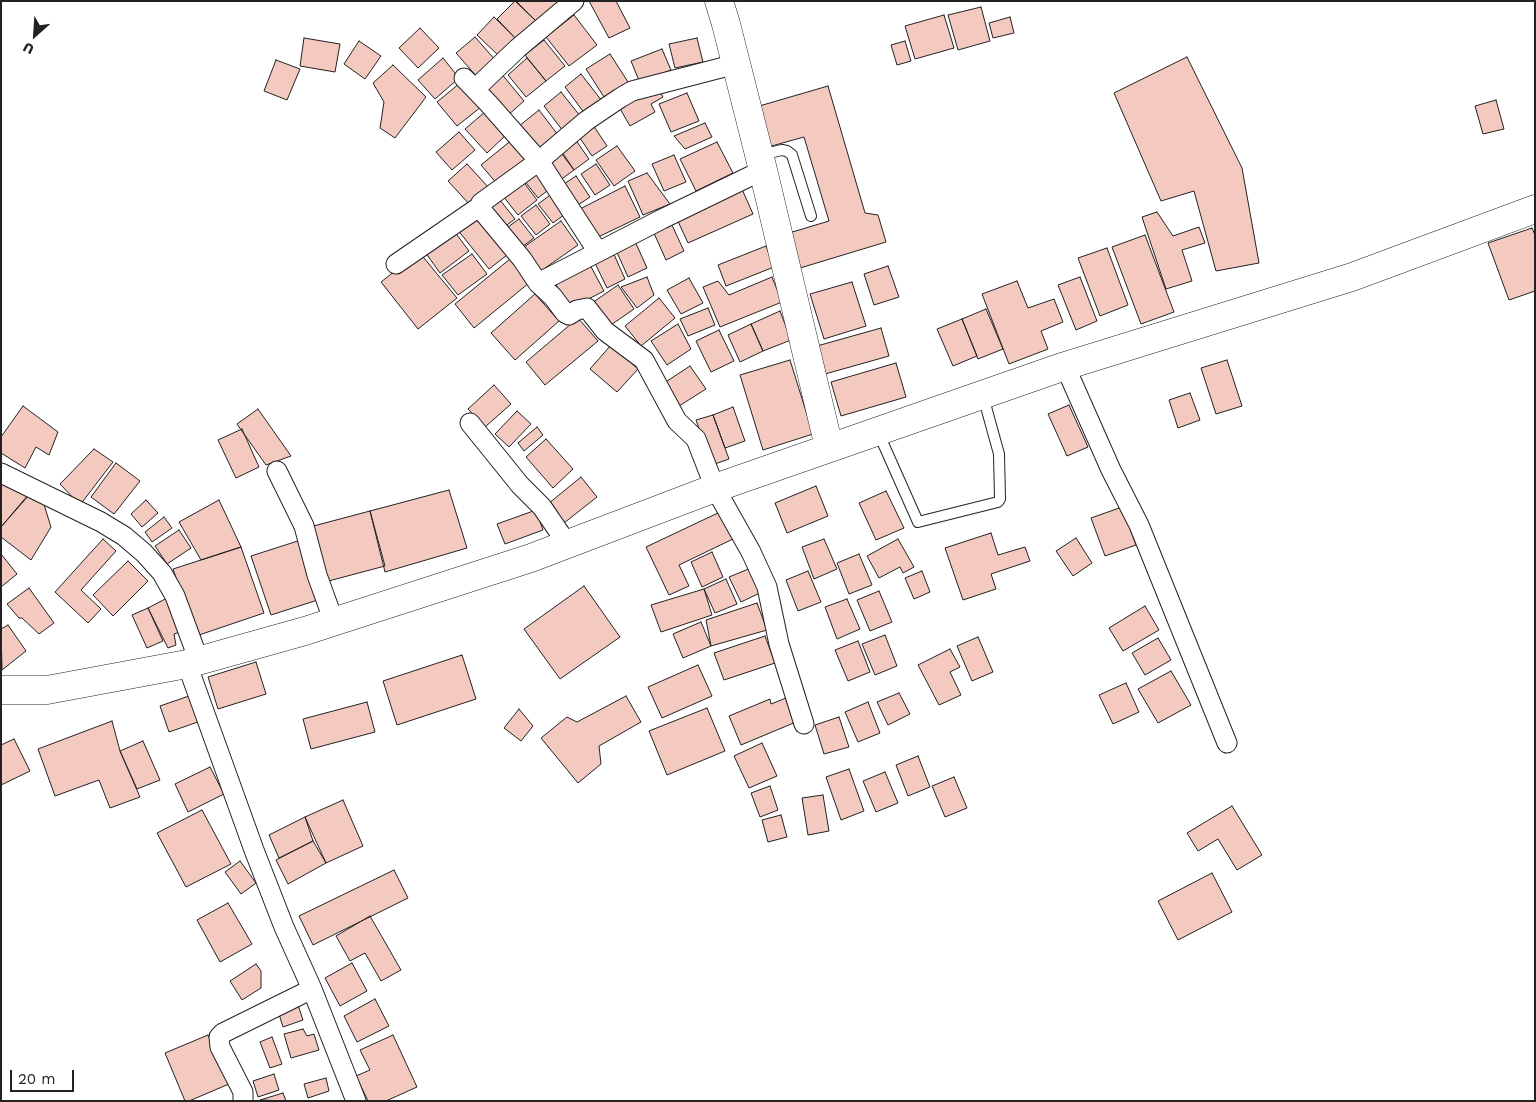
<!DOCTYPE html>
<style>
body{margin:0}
#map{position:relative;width:1536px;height:1102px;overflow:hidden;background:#fff;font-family:"Work Sans",sans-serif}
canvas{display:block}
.frame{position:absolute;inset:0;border:2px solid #222;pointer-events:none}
.north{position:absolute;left:10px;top:10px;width:50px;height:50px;-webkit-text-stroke:4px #fff;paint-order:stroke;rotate:206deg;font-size:14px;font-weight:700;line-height:20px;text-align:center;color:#222}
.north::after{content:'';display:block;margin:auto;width:18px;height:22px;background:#222;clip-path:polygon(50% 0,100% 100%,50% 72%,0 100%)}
.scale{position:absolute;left:10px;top:1070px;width:64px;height:22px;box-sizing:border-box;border:2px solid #222;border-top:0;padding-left:6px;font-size:15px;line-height:18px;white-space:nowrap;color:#222;-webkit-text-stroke:4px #fff;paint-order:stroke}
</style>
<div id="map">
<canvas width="1536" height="1102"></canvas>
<div class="frame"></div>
<div class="north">U</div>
<div class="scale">20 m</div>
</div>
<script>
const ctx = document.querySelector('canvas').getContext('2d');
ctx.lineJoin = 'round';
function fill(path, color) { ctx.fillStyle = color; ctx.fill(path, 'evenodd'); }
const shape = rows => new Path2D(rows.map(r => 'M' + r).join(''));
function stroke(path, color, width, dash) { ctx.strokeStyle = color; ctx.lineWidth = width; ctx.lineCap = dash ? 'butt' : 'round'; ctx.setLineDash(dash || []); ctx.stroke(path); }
const building = shape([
 [515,1,538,23,518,41,497,19,515,1],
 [516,1,555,1,558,4,538,23,516,1],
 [589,1,616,1,630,28,609,38,589,1],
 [981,7,990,41,958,50,948,15,981,7],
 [574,15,597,45,569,66,546,37,574,15],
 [944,15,954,48,915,59,905,26,944,15],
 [494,17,518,41,501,58,477,35,494,17],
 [1010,17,1014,33,993,38,989,23,1010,17],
 [420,28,439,48,418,68,399,48,420,28],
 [475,37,497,62,478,78,456,53,475,37],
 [304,38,340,44,335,72,300,66,304,38],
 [697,38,703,62,675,68,669,44,697,38],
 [544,40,565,66,546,81,525,55,544,40],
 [359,41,381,56,365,79,344,64,359,41],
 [905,41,911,61,897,65,891,45,905,41],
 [662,49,671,70,640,83,631,61,662,49],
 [610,54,628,82,604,97,586,69,610,54],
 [1187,57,1242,168,1259,263,1216,271,1194,191,1161,201,1114,93,1187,57],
 [443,58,459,78,435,99,418,80,443,58],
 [527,58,546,81,526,97,508,75,527,58],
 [276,60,300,69,287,100,264,91,276,60],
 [393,65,426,97,395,138,380,128,384,102,373,83,393,65],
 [500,72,524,101,507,116,482,87,500,72],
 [581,74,602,101,585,114,565,87,581,74],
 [460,83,481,107,457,126,437,102,460,83],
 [656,86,663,97,651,104,655,112,630,126,619,107,656,86],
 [828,86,865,213,878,215,886,242,800,268,789,233,829,221,804,137,761,149,749,109,828,86],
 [561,92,581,117,563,131,544,106,561,92],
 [687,93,699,121,671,132,659,104,687,93],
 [1496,100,1504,129,1483,134,1475,106,1496,100],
 [539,110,558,135,539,150,519,126,539,110],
 [485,112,506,135,487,153,465,129,485,112],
 [705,123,712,137,685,149,674,136,705,123],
 [593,125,607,146,592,156,578,135,593,125],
 [459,132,475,150,452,170,436,152,459,132],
 [513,139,530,159,498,185,481,165,513,139],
 [575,139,589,159,574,170,560,149,575,139],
 [717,142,733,173,696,191,680,159,717,142],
 [617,146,635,171,614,186,596,160,617,146],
 [559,150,574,170,559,181,545,160,559,150],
 [674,155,686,182,664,191,652,164,674,155],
 [467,164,490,189,471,206,448,181,467,164],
 [596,164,610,185,595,195,581,174,596,164],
 [538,168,552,187,538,198,523,179,538,168],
 [647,173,670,204,643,215,628,181,647,173],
 [576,176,590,197,575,207,561,186,576,176],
 [522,180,537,200,518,215,503,196,522,180],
 [625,186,640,217,596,238,578,210,625,186],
 [741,187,753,214,688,243,676,217,741,187],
 [553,193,568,212,553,223,538,204,553,193],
 [500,200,515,219,500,230,486,211,500,200],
 [536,205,550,224,536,235,521,216,536,205],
 [478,212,511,252,489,269,457,229,478,212],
 [1157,212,1173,236,1199,227,1205,243,1182,250,1192,281,1166,289,1142,217,1157,212],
 [519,219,534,238,519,249,504,230,519,219],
 [561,221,578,245,538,273,521,249,561,221],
 [671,223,684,251,666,260,653,231,671,223],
 [1532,228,1535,235,1535,291,1509,300,1488,243,1532,228],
 [454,231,469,251,440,273,425,252,454,231],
 [1145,235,1174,312,1141,324,1112,247,1145,235],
 [634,239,647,268,628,277,615,248,634,239],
 [766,246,774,267,726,286,718,265,766,246],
 [1107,248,1128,305,1100,316,1078,258,1107,248],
 [612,250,625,279,607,288,593,259,612,250],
 [419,252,457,298,418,329,381,282,419,252],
 [472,254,487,274,458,295,442,275,472,254],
 [510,259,529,283,474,328,455,304,510,259],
 [589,263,604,291,569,309,554,281,589,263],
 [888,266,899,297,874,305,864,274,888,266],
 [647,277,654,295,637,308,621,287,647,277],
 [772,277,782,302,720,327,703,287,718,281,729,295,772,277],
 [1080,277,1097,321,1076,330,1058,285,1080,277],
 [689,278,703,303,681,314,667,290,689,278],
 [1017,281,1028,308,1054,299,1063,322,1041,331,1048,349,1009,364,982,294,1017,281],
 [852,282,866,326,824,339,810,294,852,282],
 [618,285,634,309,608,327,592,303,618,285],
 [535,294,559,321,515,360,491,333,535,294],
 [659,298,675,318,641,346,625,326,659,298],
 [708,308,715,325,688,336,680,319,708,308],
 [986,309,1003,349,978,359,962,319,986,309],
 [780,311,791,340,763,351,751,324,780,311],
 [578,318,598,341,545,385,526,362,578,318],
 [962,319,977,356,953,366,937,329,962,319],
 [678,324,691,349,667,365,651,341,678,324],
 [751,324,763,351,740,362,728,335,751,324],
 [881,328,889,356,825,374,817,346,881,328],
 [719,330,734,361,711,372,696,341,719,330],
 [611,345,638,369,617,392,590,369,611,345],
 [790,360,813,434,763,450,740,375,790,360],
 [1227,360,1242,406,1216,414,1201,368,1227,360],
 [896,363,906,397,841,416,831,382,896,363],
 [690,366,706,389,679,406,664,383,690,366],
 [494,385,511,404,485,427,468,409,494,385],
 [1190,393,1200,420,1178,428,1169,400,1190,393],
 [1069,405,1088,447,1067,456,1048,414,1069,405],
 [23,406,58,432,49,455,36,447,25,468,1,453,1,437,23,406],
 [733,407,745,441,725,448,713,415,733,407],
 [258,409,291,456,266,465,237,424,258,409],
 [517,411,531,424,509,447,495,434,517,411],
 [713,415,729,459,712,465,696,420,713,415],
 [537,427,543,435,524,451,518,443,537,427],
 [242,429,259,467,236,478,218,440,242,429],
 [546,439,573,469,553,488,526,457,546,439],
 [94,449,113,462,80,505,60,484,94,449],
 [116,463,140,481,114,514,91,497,116,463],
 [1,476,33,489,1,527,1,476],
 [581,477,597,497,564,523,548,504,581,477],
 [816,486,828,516,787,533,775,503,816,486],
 [449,490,467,548,385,572,370,511,449,490],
 [886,491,904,528,876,540,859,503,886,491],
 [30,494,42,498,51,527,31,560,1,537,1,527,30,494],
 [146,500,158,513,142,527,131,514,146,500],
 [219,500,241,547,201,560,179,522,219,500],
 [1122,507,1136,545,1105,556,1091,518,1122,507],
 [536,510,543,530,505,544,497,524,536,510],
 [370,511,385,566,321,583,306,528,370,511],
 [720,512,733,539,679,565,689,586,669,595,646,547,720,512],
 [164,517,172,528,152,542,145,532,164,517],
 [179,530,191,548,167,564,155,546,179,530],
 [991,533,998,555,1025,547,1030,561,991,574,996,589,963,600,945,548,991,533],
 [1076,538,1092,563,1073,576,1056,551,1076,538],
 [103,539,116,551,81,590,101,609,88,623,55,592,103,539],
 [304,539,324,598,271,615,251,556,304,539],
 [824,539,837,569,814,579,802,547,824,539],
 [898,539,914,567,903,573,900,567,879,578,867,556,898,539],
 [241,547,264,613,196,636,173,569,241,547],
 [712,552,723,577,702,587,691,562,712,552],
 [1,554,17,574,1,587,1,554],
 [859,554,872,585,849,594,837,563,859,554],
 [128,561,148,581,113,616,93,595,128,561],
 [751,568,762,592,741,602,729,577,751,568],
 [808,571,821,602,798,611,786,580,808,571],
 [922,571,930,592,914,599,905,578,922,571],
 [726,579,737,604,715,613,704,589,726,579],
 [584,586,620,637,560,679,524,629,584,586],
 [29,588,54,623,39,634,22,618,19,618,7,604,29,588],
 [704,589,712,615,661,632,651,605,704,589],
 [879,591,892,622,870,631,857,600,879,591],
 [169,597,183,631,174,634,176,645,168,648,148,608,169,597],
 [847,599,860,629,837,639,825,607,847,599],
 [757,603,767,630,711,646,706,620,757,603],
 [1145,606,1159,630,1123,651,1109,628,1145,606],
 [148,608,163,641,147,648,132,615,148,608],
 [701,622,711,646,683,658,673,634,701,622],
 [8,625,26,651,2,670,1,629,8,625],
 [885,635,897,666,875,675,862,644,885,635],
 [765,636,775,663,724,680,714,653,765,636],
 [978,637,993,672,972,681,957,646,978,637],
 [1158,638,1171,660,1145,675,1132,653,1158,638],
 [858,641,870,672,848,681,835,650,858,641],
 [950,649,960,667,950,672,961,695,939,705,918,665,950,649],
 [462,655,476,699,397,725,383,681,462,655],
 [256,662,266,694,218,709,208,677,256,662],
 [698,665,712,696,662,718,648,687,698,665],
 [1171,671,1191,705,1158,723,1138,689,1171,671],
 [1126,683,1139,712,1113,724,1099,695,1126,683],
 [899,693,910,714,888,725,877,702,899,693],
 [189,696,198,722,169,732,160,706,189,696],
 [626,696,641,722,599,746,601,764,578,783,541,738,567,717,577,722,626,696],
 [786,698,796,722,741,745,729,716,770,699,771,704,786,698],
 [367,702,375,732,311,749,303,719,367,702],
 [868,702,880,733,858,742,845,712,868,702],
 [707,708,725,751,667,775,649,731,707,708],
 [519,709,533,726,521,741,504,728,519,709],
 [839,717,849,747,824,754,815,725,839,717],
 [112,721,120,751,140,797,110,808,99,780,55,796,38,749,112,721],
 [14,739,30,771,1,785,1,745,14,739],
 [143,741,160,780,137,789,120,751,143,741],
 [762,743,777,776,749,788,734,756,762,743],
 [918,756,930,787,908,796,896,765,918,756],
 [210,767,224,794,188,812,175,784,210,767],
 [849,769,864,811,841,820,826,777,849,769],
 [885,772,898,803,876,812,863,781,885,772],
 [954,777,967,808,945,817,932,786,954,777],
 [770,786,778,810,760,817,751,793,770,786],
 [823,795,829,831,808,835,802,798,823,795],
 [343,800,363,846,326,863,305,817,343,800],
 [1232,806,1262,855,1237,870,1218,839,1198,851,1187,833,1232,806],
 [202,810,231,864,186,887,157,833,202,810],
 [781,815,787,837,768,842,762,820,781,815],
 [305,817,313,841,279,858,269,835,305,817],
 [313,841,326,863,288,884,276,860,313,841],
 [240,861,256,883,241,894,225,872,240,861],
 [394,870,408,898,313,945,299,916,394,870],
 [1212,873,1232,912,1178,940,1158,901,1212,873],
 [228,903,252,944,220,962,197,920,228,903],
 [370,916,401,970,381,981,365,953,350,961,336,936,370,916],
 [352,963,367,991,340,1006,325,978,352,963],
 [256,964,261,971,261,988,242,1000,230,981,256,964],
 [375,999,389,1026,357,1042,344,1016,375,999],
 [298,1005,303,1020,283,1027,278,1011,298,1005],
 [303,1029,307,1036,314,1034,319,1050,291,1058,284,1034,303,1029],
 [208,1035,229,1084,189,1101,185,1101,165,1053,208,1035],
 [393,1035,417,1087,386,1101,368,1101,356,1076,370,1070,360,1050,393,1035],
 [272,1037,282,1064,270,1068,260,1042,272,1037],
 [274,1074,279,1090,258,1097,253,1081,274,1074],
 [326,1078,329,1091,308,1098,304,1084,326,1078],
 [283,1093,286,1101,260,1100,283,1093]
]);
fill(building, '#f3c9c0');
stroke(building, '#222', 1);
const lane = shape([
 [760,155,782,150,787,151,792,155,811,216],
 [878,432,918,522,998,502,1000,499,999,454,983,396]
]);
const street = shape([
 [736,64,632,91,620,98,586,121,539,161,481,203,479,207,522,259,538,283,553,297,565,313,569,315,577,310,587,308,605,331,644,360,677,421,696,439,715,488,751,552,767,587,779,644,804,724],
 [464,78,488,103,539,161,598,252],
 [475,89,518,48,574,1],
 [396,264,479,207],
 [538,283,662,219,763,170],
 [1065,366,1111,470,1139,525,1227,743],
 [470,423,520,485,542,507,568,545],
 [277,471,304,526,317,575,334,622],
 [1,473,101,522,124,536,144,553,162,573,175,596,199,661],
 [187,664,254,850,284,927,312,989,356,1101],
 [243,1101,243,1092,220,1047,219,1037,223,1033,312,989]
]);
const secondary = shape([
 [719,1,726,24,763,170,829,447]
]);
const primary = shape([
 [1,690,47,690,187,664,305,631,531,558,715,488,1065,366,1352,277,1535,209]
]);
stroke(lane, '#222', 12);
stroke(street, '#222', 21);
stroke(secondary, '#222', 29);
stroke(primary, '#222', 29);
stroke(lane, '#fff', 10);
stroke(street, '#fff', 19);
stroke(secondary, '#fff', 28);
stroke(primary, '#fff', 28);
</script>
